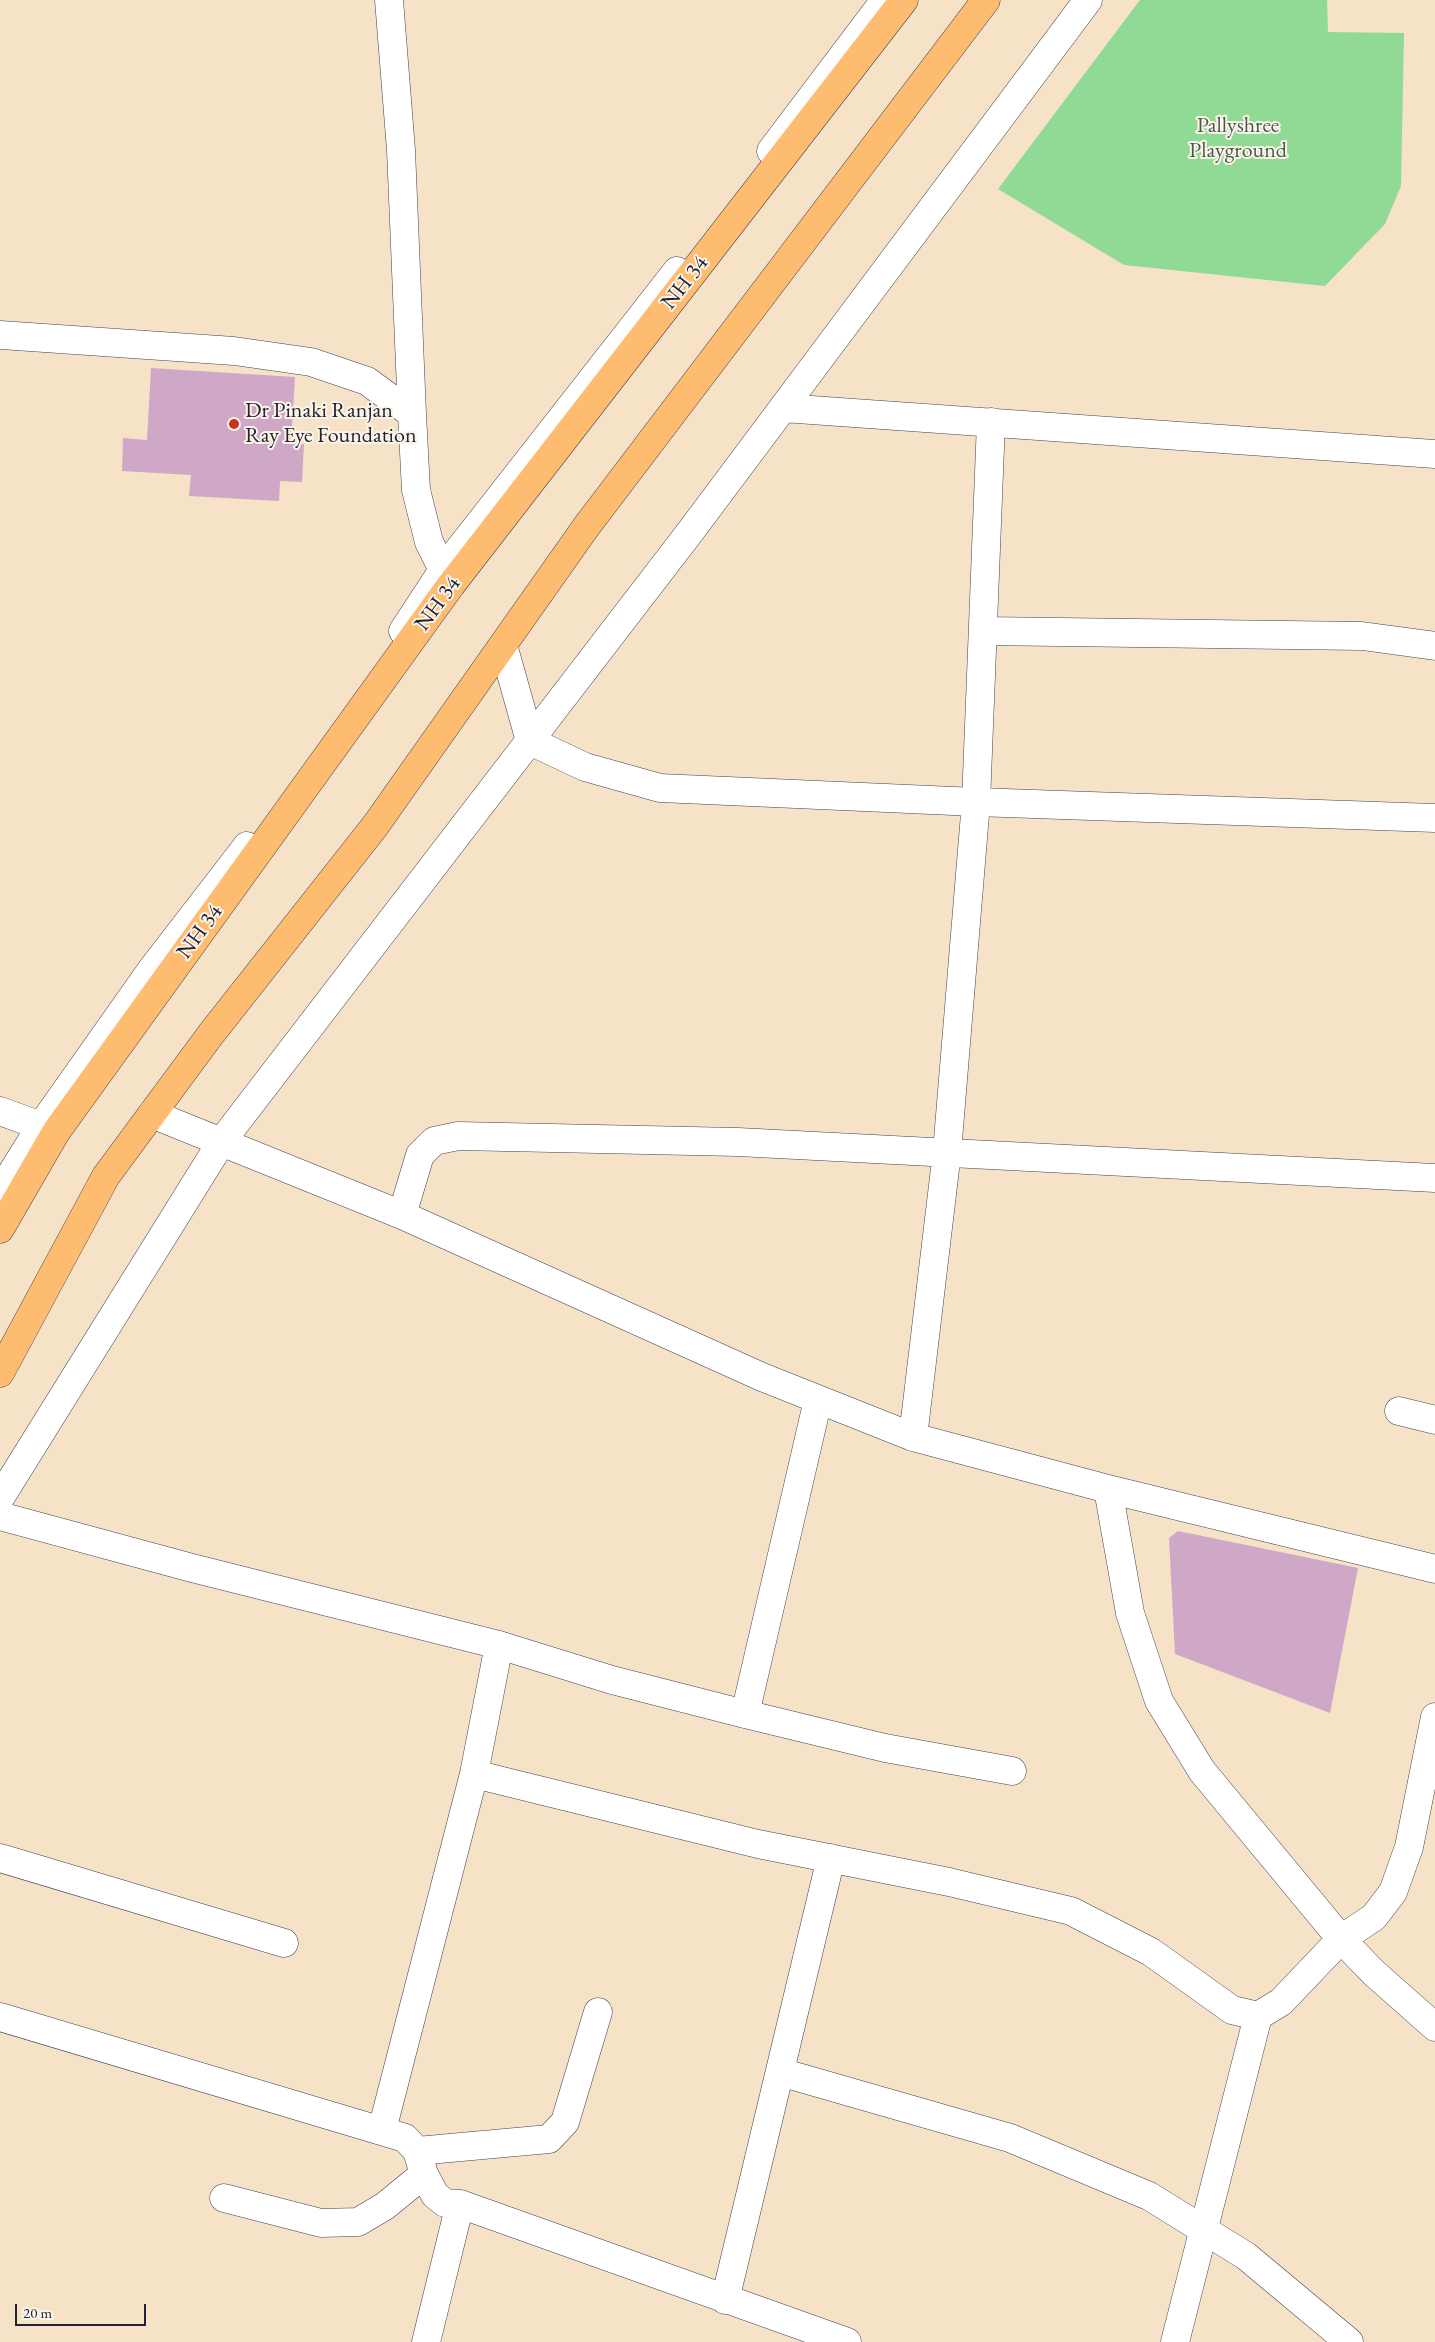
<!DOCTYPE html>
<style>
body{margin:0}
#map{position:relative;width:1435px;height:2342px;overflow:hidden;background:#f6e2c7;font-family:"EB Garamond",serif}
canvas{display:block}
.scale{position:absolute;left:15px;top:2304px;width:131px;height:22px;box-sizing:border-box;border:2px solid #22223b;border-top:0;padding-left:6px;font-size:15px;line-height:18px;white-space:nowrap;color:#22223b;-webkit-text-stroke:4px #fcf5e5;paint-order:stroke}
</style>
<div id="map">
<canvas width="1435" height="2342"></canvas>
<div class="scale">20 m</div>
</div>
<script>
const ctx = document.querySelector('canvas').getContext('2d');
ctx.lineJoin = 'round';
function fill(path, color) { ctx.fillStyle = color; ctx.fill(path, 'evenodd'); }
const shape = rows => new Path2D(rows.map(r => 'M' + r).join(''));
function stroke(path, color, width, dash) { ctx.strokeStyle = color; ctx.lineWidth = width; ctx.lineCap = dash ? 'butt' : 'round'; ctx.setLineDash(dash || []); ctx.stroke(path); }
function write(font, color, halo, rows, align = 'center') {
  ctx.font = font + ' "EB Garamond",serif'; ctx.lineWidth = 4; ctx.setLineDash([]); ctx.textBaseline = 'middle'; ctx.strokeStyle = halo; ctx.fillStyle = color; for (const [text, x, y, turn = 0] of rows) {
    ctx.save(); ctx.translate(x, y); ctx.rotate((+turn || 0) * Math.PI / 180); ctx.textAlign = isNaN(turn) ? turn : align; if (halo) ctx.strokeText(text, 0, 0); ctx.fillText(text, 0, 0); ctx.restore();
  }
}
fill(shape([
 [1140,0,1327,0,1328,32,1404,33,1401,186,1385,224,1325,286,1124,265,998,189]
]), '#90da96');
fill(shape([
 [151,368,295,377,291,443,304,444,302,482,280,481,279,501,189,496,191,475,122,471,123,438,147,440],
 [1178,1531,1358,1568,1330,1713,1175,1654,1169,1538]
]), '#cfa7c7');
const minor = shape([
 [389,0,401,150,412,414],
 [771,151,885,0],
 [0,335,234,351,311,362,367,381,412,414,416,490,429,542,443,570],
 [783,408,1435,454],
 [403,631,443,570,677,271],
 [984,631,1362,636,1435,646],
 [503,645,530,741,585,767,660,788,976,802,1435,818],
 [0,1111,41,1126],
 [152,1114,402,1215,762,1377,913,1437,1108,1489,1435,1569],
 [0,1192,41,1126,152,969,247,846],
 [402,1215,420,1155,434,1141,458,1136,738,1142,1435,1178],
 [1399,1411,1435,1420],
 [913,1437,947,1152,976,802,991,422],
 [1108,1489,1130,1613,1159,1701,1202,1771,1341,1939,1374,1973,1435,2027],
 [0,1498,222,1141,690,532,1088,0],
 [0,1516,192,1568,499,1645,612,1680,745,1714,885,1748,1012,1771],
 [745,1714,818,1400],
 [474,1774,758,1844,949,1882,1071,1911,1151,1952,1232,2010,1258,2016,1281,2002,1341,1939,1374,1917,1393,1892,1409,1847,1435,1717],
 [0,1858,284,1943],
 [0,2017,405,2138,417,2151,424,2174,435,2195,445,2203,460,2204,847,2342],
 [780,2072,1010,2138,1149,2196,1246,2256,1349,2342],
 [382,2130,474,1774,499,1645],
 [417,2151,549,2139,565,2122,598,2012],
 [224,2198,321,2223,358,2222,385,2206,424,2174],
 [725,2300,831,1858],
 [426,2342,460,2204],
 [1175,2342,1258,2016]
]);
const major = shape([
 [0,1229,56,1132,451,585,904,0],
 [0,1373,106,1176,211,1034,375,826,586,527,986,0]
]);
stroke(minor, '#423f50', 29);
stroke(major, '#423f50', 29);
stroke(minor, '#fff', 28);
stroke(major, '#febc70', 28);
for (const [x, y, r, color] of [
 [234,424,6,"#c8321e"]
]) { const dot = new Path2D(); dot.arc(x, y, r, 0, 2 * Math.PI); ctx.fillStyle = color; ctx.fill(dot); stroke(dot, '#fcf5e5', 2); }
write('22px', '#435956', '#fcf5e5', [
 ["Pallyshree",1238,126],
 ["Playground",1238,151]
]);
write('22px', '#22223b', '#fcf5e5', [
 ["NH 34",685,283,-52],
 ["NH 34",438,604,-54],
 ["NH 34",200,932,-54]
]);
write('22px', '#22223b', '#fcf5e5', [
 ["Dr Pinaki Ranjan",245,411],
 ["Ray Eye Foundation",245,436]
], 'left');
</script>
